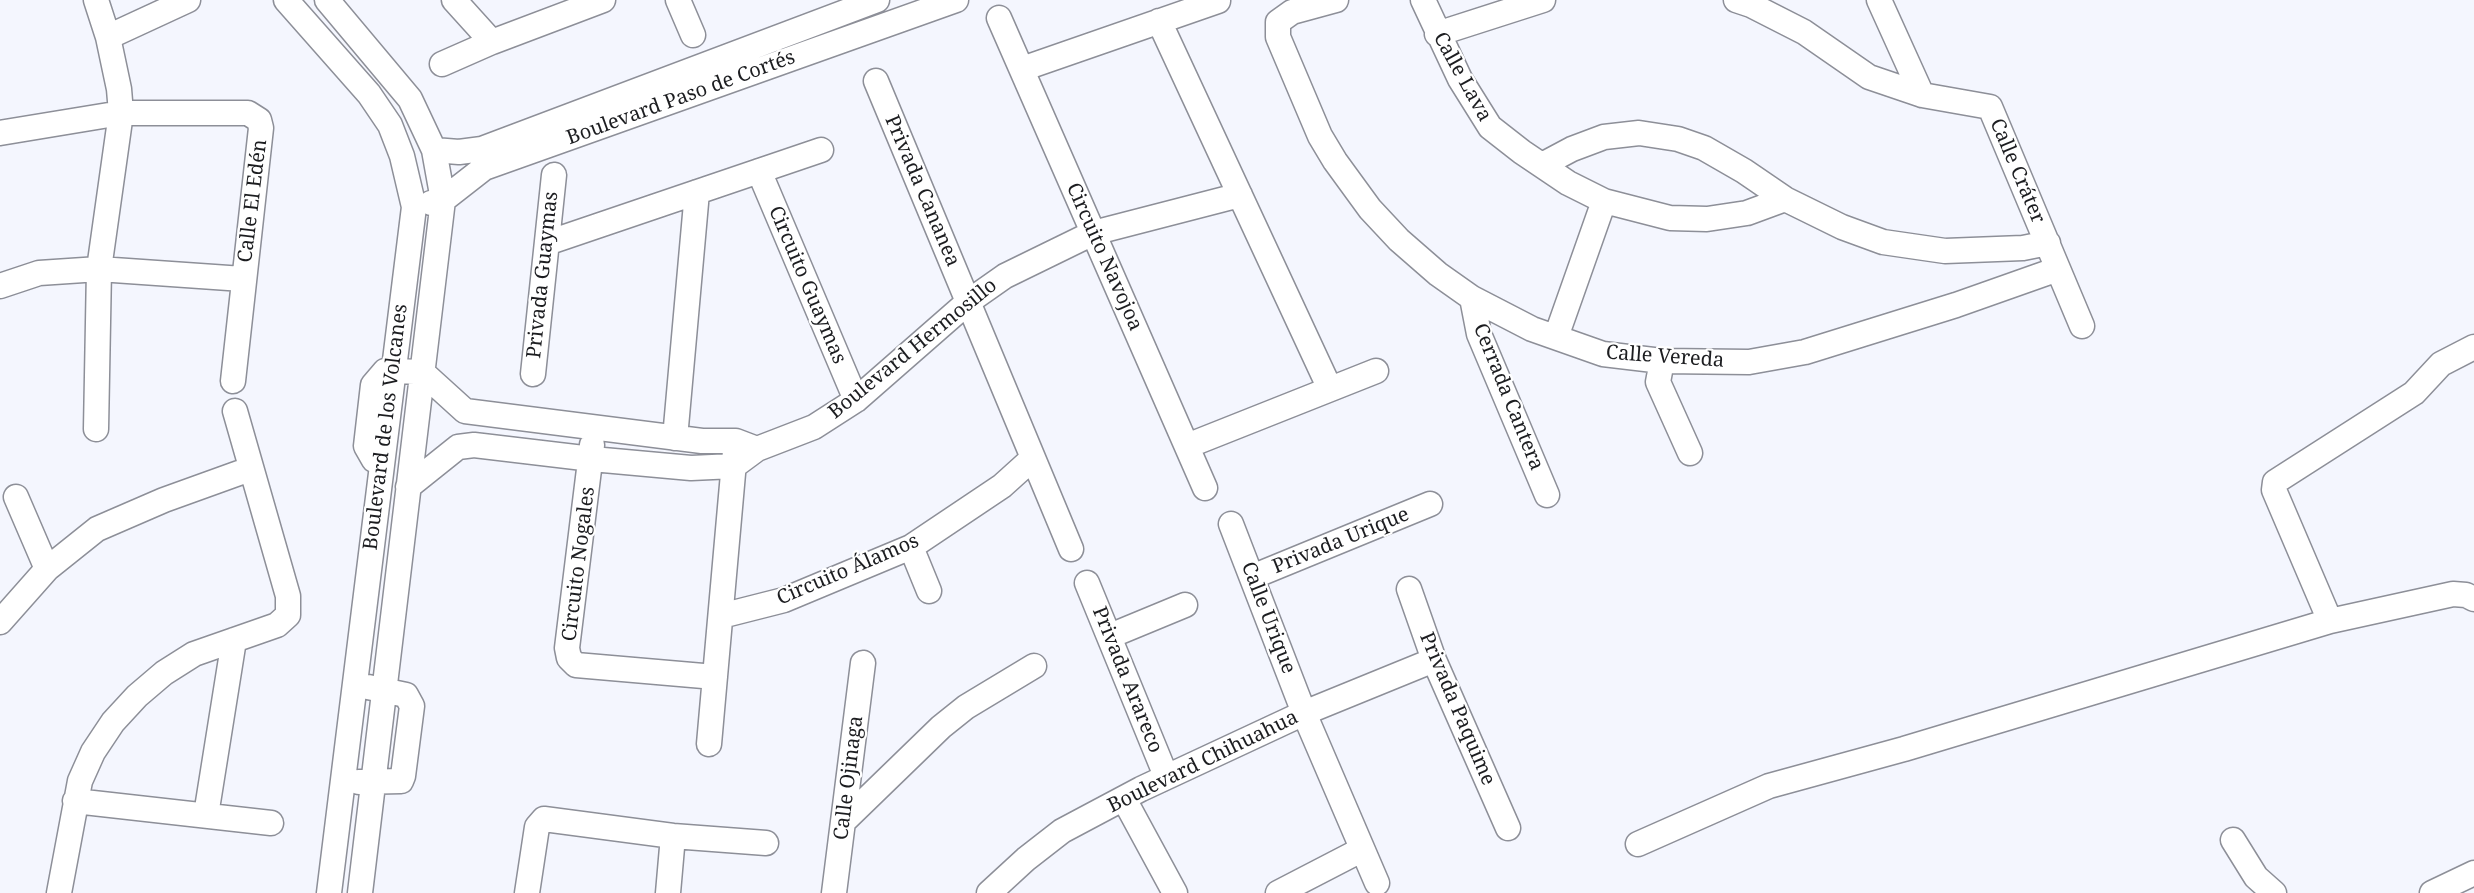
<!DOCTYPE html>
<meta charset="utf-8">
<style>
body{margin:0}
canvas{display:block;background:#f4f6fe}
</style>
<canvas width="2474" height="893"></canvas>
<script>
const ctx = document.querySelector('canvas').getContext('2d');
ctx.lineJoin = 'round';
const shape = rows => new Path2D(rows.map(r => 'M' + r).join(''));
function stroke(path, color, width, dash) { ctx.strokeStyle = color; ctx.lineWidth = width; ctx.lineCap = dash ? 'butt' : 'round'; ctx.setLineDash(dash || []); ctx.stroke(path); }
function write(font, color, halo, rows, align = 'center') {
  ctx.font = font + ' "Noto Serif",serif'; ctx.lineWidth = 4.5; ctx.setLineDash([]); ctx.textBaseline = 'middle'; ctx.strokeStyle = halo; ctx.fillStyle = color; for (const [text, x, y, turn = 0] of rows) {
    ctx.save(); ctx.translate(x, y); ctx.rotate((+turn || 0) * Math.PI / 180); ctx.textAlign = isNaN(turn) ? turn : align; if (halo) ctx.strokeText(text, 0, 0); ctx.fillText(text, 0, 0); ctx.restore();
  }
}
const minor = shape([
 [286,0,369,94,390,125,402,156,414,207,329,893],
 [327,0,410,99,434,150,443,200,360,893],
 [454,0,492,42],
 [678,0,693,35],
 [1336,0,1292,12,1278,22,1278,37,1320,136,1335,161,1370,209,1399,240,1438,274,1472,298,1532,329,1603,354,1662,361,1749,362,1805,352,1956,305,2058,269],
 [1423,0,1460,79,1490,127,1522,152,1568,183,1604,201,1670,218,1707,219,1747,213,1785,199],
 [1736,0,1751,5,1804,32,1869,77,1922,95,1990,107,2082,326],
 [1879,0,1922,95],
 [999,18,1205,488],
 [1159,21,1330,389],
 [1437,34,1543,0],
 [108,37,188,0],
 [442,64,492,42,603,0],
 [1022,69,1218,1],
 [876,81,1071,549],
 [0,133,121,113,248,113,259,120,261,128,233,381],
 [434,150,459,152,482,149,877,0],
 [1542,165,1572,149,1604,137,1639,133,1678,139,1704,148,1744,171,1785,199,1842,227,1883,242,1945,251,2023,248,2048,243],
 [759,171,856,400],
 [431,203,443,200,484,168,956,0],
 [547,243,821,150],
 [0,286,39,273,99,269,243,279],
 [1472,298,1479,334,1547,495],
 [1556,337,1604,201],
 [1662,361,1658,382,1690,453],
 [533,374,554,175],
 [96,429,99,269,121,113,119,89,108,37,96,0],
 [675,438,697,192],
 [592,445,567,648,569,658,576,665,715,677],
 [1187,446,1376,371],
 [381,463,374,460,366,446,373,385,385,371,393,371,422,372,465,411,702,441,736,441,757,449],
 [408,487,458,447,474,445,592,459,691,468,734,466,757,449,814,427,856,400,968,302,1005,276,1093,233,1240,195],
 [16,497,47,569],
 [1231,524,1304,713,1377,883],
 [911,547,929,591],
 [1252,577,1430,504],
 [1087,583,1166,776],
 [1409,589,1434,660,1508,828],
 [721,616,784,600,911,547,1002,486,1033,458],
 [2330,621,2274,490,2275,482,2414,393,2441,364,2474,347],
 [0,622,47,569,97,529,164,500,250,469],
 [1110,636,1185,605],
 [709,744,735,451],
 [359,782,401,781,403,776,412,706,406,695,368,687],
 [1124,799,1175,893],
 [75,801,271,823],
 [206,815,234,640],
 [843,822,941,727,966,707,1034,666],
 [2233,840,2256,877,2274,893],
 [1638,844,1769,786,1904,749,2330,621,2453,594,2466,595,2474,599],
 [59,893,80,781,93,752,113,722,137,696,164,673,194,654,277,625,288,615,288,596,235,411],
 [527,893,537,827,544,819,673,836,766,843],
 [668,893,673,836],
 [834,893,863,663],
 [989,893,1026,859,1062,831,1141,789,1304,713,1434,660],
 [1278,893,1361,850],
 [2432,893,2474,873]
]);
stroke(minor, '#8d8f98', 27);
stroke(minor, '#fff', 24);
write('20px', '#1c1d20', '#fff', [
 ["Calle Lava",1462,77,61],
 ["Boulevard Paso de Cortés",681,98,-20],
 ["Calle Cráter",2017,171,67],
 ["Privada Cananea",922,191,67],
 ["Calle El Edén",253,201,-83],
 ["Circuito Navojoa",1104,257,66],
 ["Privada Guaymas",543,275,-84],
 ["Circuito Guaymas",807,285,67],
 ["Boulevard Hermosillo",913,349,-39],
 ["Calle Vereda",1665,357,4],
 ["Cerrada Cantera",1508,397,68],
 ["Boulevard de los Volcanes",386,427,-83],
 ["Privada Urique",1341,541,-22],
 ["Circuito Nogales",579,564,-83],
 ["Circuito Álamos",848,570,-23],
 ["Calle Urique",1268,618,69],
 ["Privada Arareco",1127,680,68],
 ["Privada Paquime",1457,709,67],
 ["Boulevard Chihuahua",1203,762,-26],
 ["Calle Ojinaga",849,778,-83]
]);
</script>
